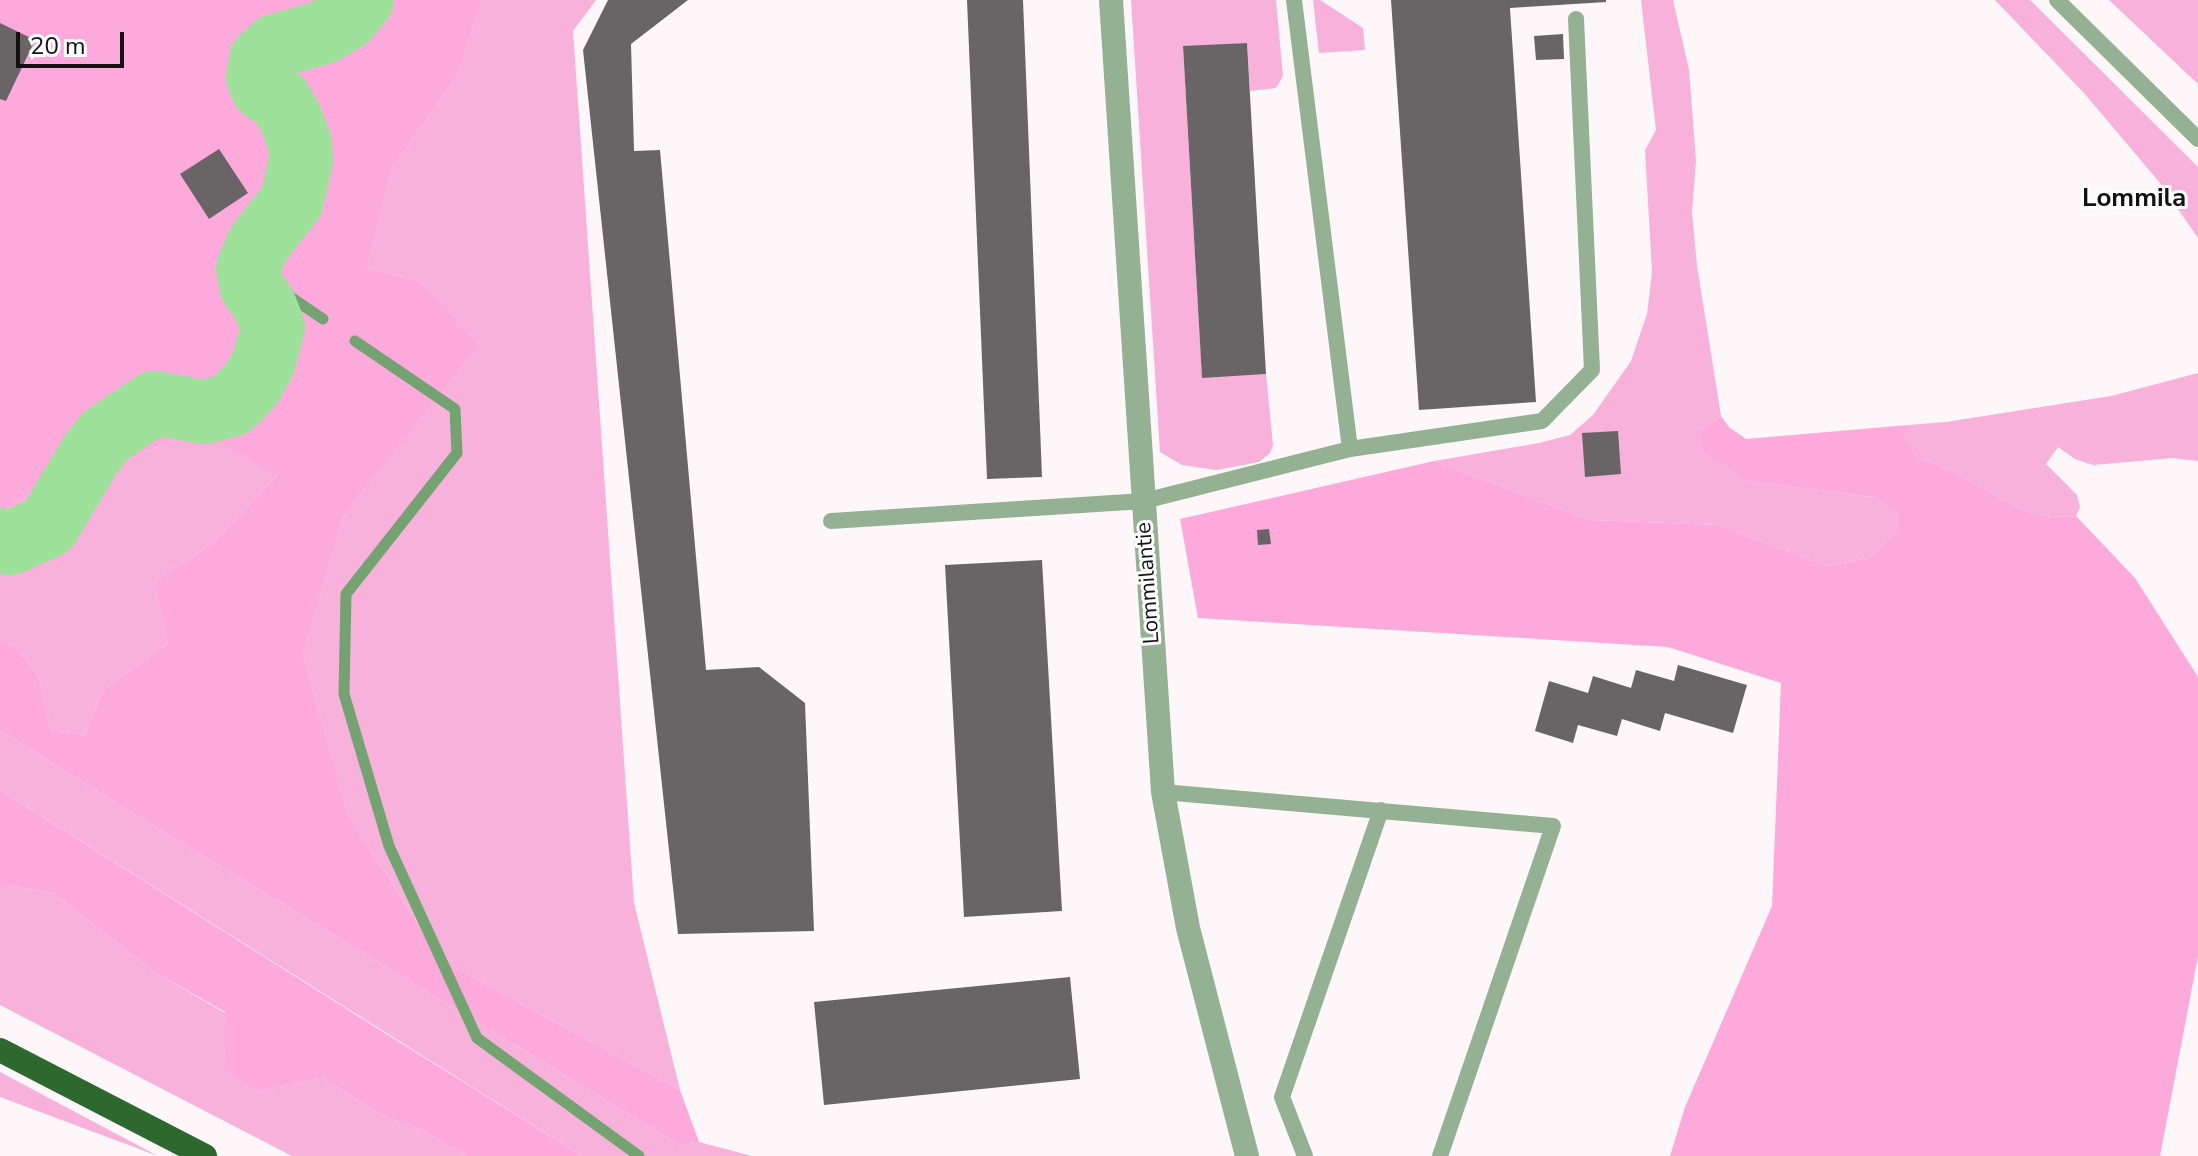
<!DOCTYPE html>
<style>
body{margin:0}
#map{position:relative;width:2198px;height:1156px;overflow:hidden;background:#fdf7fa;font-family:"Nunito Sans",sans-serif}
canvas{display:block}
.scale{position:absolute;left:16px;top:32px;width:108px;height:36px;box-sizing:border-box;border:4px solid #131112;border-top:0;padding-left:10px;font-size:24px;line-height:28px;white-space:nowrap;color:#131112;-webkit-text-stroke:6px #fff;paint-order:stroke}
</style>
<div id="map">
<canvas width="2198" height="1156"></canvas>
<div class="scale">20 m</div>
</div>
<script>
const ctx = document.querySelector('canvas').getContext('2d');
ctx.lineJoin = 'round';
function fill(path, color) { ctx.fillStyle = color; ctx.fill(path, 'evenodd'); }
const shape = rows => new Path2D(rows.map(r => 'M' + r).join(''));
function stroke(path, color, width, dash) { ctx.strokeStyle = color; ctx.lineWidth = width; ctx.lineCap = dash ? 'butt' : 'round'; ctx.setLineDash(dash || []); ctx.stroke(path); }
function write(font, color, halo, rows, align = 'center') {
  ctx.font = font + ' "Nunito Sans",sans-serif'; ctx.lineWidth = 6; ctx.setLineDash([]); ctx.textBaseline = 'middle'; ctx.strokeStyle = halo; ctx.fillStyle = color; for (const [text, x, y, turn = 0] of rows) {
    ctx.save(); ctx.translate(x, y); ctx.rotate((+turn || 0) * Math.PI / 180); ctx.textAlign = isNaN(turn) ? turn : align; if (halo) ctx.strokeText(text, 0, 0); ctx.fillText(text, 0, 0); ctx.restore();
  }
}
fill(shape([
 [482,0,596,0,573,31,634,903,680,1090,441,960,348,815,303,655,343,517,477,344,419,281,367,268,392,168,457,76],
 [1131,0,1276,0,1283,76,1276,88,1250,91,1247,43,1183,47,1202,377,1266,374,1273,445,1270,453,1259,462,1216,470,1182,465,1160,452],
 [1313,0,1320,0,1363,28,1365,50,1319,53],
 [1641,0,1673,0,1689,70,1696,161,1692,212,1697,266,1721,416,1700,430,1749,481,1873,497,1897,509,1898,531,1869,558,1826,566,1719,525,1590,520,1434,461,1539,443,1570,435,1593,415,1631,361,1647,314,1652,272,1645,150,1656,130],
 [1995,0,2030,0,2198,167,2198,238,2160,183,2084,93],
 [2109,0,2198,0,2198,84],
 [2198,373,2198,461,2173,458,2093,465,2075,459,2058,447,2046,464,2077,495,2080,507,2076,516,2051,517,2024,511,1952,471,1918,457,1903,440,1908,425,1946,422,2111,396],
 [197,429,278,475,213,543,154,582,168,643,103,690,85,735,51,730,38,676,15,646,0,640,0,512,58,475,98,473],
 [0,730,123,807,680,1145,699,1142,752,1156,582,1156,0,790],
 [6,885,53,893,155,972,225,1013,259,1091,323,1078,385,1117,421,1130,468,1156,292,1156,0,1005,0,888],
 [0,1072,158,1156,0,1097]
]), '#f8b1da');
fill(shape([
 [0,0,482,0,457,76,392,168,367,268,419,281,478,344,343,517,303,655,348,815,441,960,680,1090,699,1142,680,1145,123,807,0,730,0,640,15,646,38,676,51,730,85,735,103,690,168,643,154,582,213,543,277,476,197,429,98,473,58,475,0,512],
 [1721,416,1729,427,1746,439,1908,425,1904,440,1918,457,1952,471,2024,511,2051,517,2076,516,2135,578,2198,677,2198,956,2160,1156,1670,1156,1685,1107,1772,906,1781,683,1668,647,1198,618,1180,519,1434,461,1590,520,1719,525,1826,566,1869,558,1898,531,1897,510,1873,497,1749,481,1702,450,1700,430],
 [0,790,380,1030,582,1156,468,1156,421,1130,385,1117,323,1078,259,1091,226,1072,225,1012,155,972,53,893,6,885,0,888]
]), '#fea9db');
stroke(shape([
 [248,268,323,319],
 [355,341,455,409,457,453,346,594,344,694,389,846,477,1038,639,1156]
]), '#74a372', 11);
stroke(shape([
 [0,540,10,543,48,526,89,457,105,436,154,403,204,412,231,405,250,386,263,364,273,327,264,304,251,286,248,268,259,243,292,201,301,160,300,144,291,119,280,100,263,89,258,77,261,59,275,46,324,32,346,19,362,0]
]), '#9ee19b', 64);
fill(shape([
 [608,0,688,0,631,44,634,151,660,150,706,670,759,667,805,703,814,931,678,934,583,50],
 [967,0,1023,0,1042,477,987,479],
 [1391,0,1606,0,1606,2,1510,8,1536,402,1419,410],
 [0,23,35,40,6,101,0,99],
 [1563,34,1564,59,1536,60,1534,36],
 [1247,43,1266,374,1202,378,1183,46],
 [219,149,248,193,209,219,180,174],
 [1618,431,1621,474,1585,477,1582,433],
 [1269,529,1271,544,1258,545,1257,530],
 [1042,560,1062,911,964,917,945,565],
 [1678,665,1747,685,1733,733,1665,713,1660,731,1622,719,1617,736,1578,725,1573,743,1535,731,1549,681,1588,693,1593,676,1631,688,1636,670,1674,681],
 [1070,977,1080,1079,824,1105,814,1002]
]), '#696567');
stroke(shape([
 [1294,0,1350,449],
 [2057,0,2198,139],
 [831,521,1144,501,1350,449,1542,421,1592,370,1576,19],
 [1163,792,1553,826,1440,1156],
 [1305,1156,1282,1097,1381,810]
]), '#95b193', 16);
stroke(shape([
 [1111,0,1163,792,1188,928,1247,1156]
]), '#95b193', 24);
stroke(shape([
 [0,1050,205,1156]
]), '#2d682e', 24);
write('22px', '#131112', '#fff', [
 ["Lommilantie",1149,583,-94]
]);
write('bold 26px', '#131112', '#fff', [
 ["Lommila",2134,200]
]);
</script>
